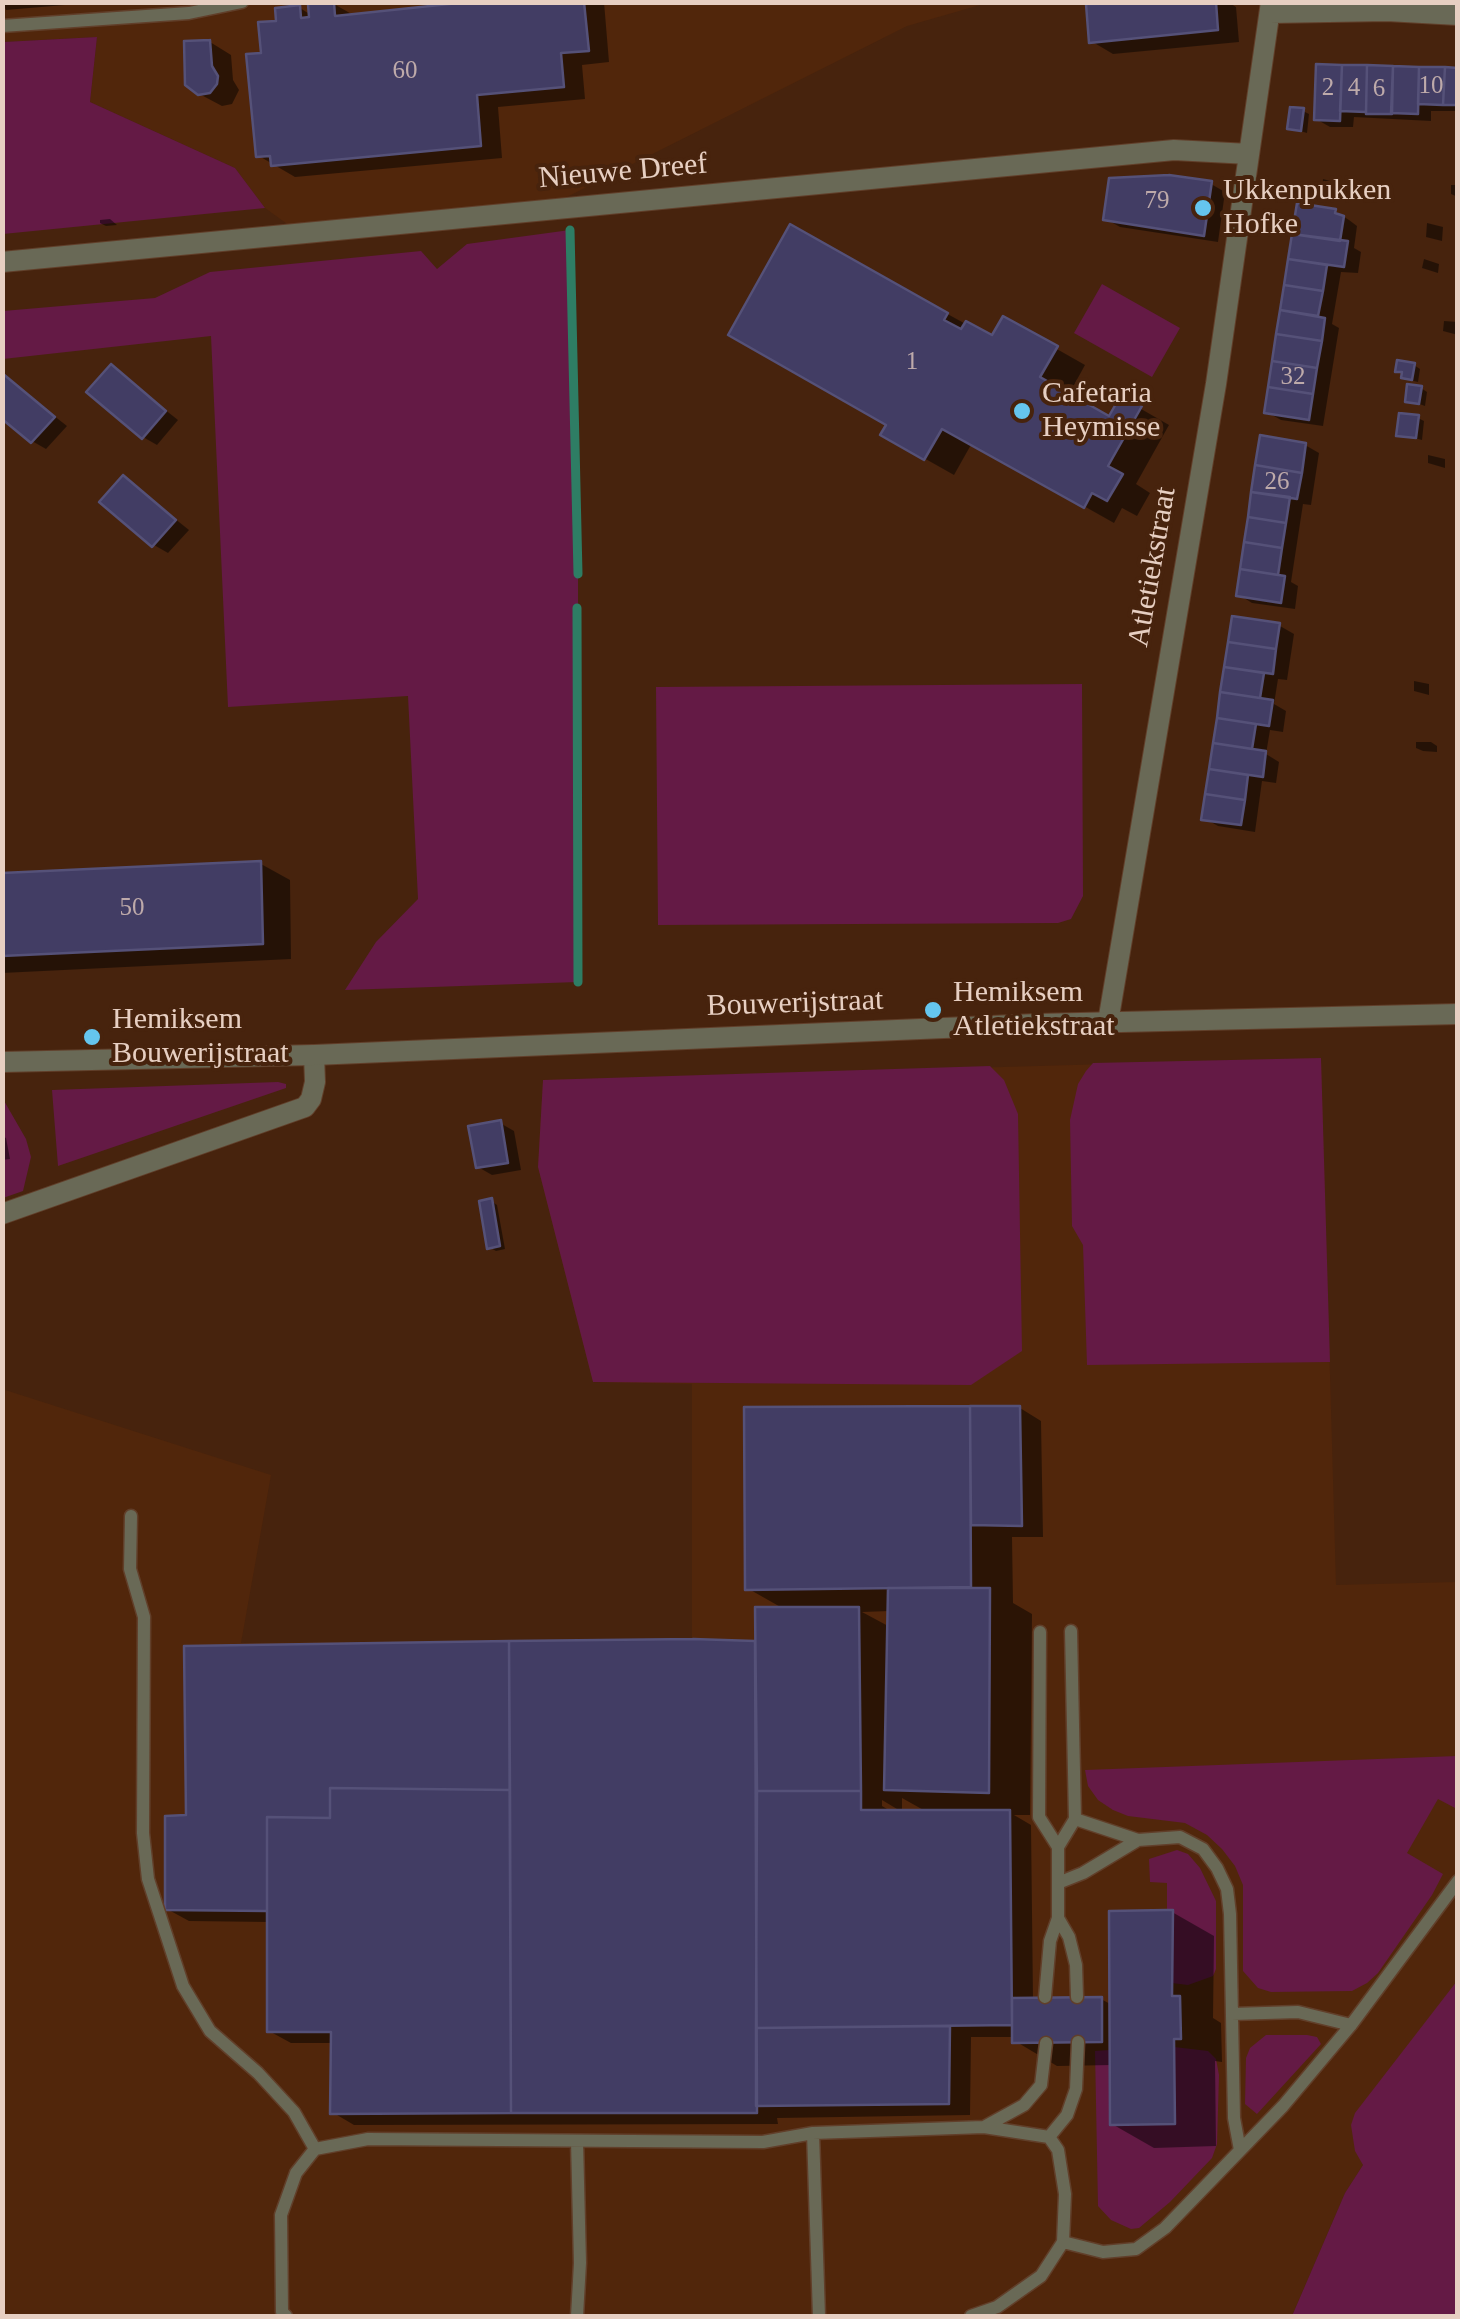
<!DOCTYPE html>
<style>
body{margin:0}
#map{position:relative;width:1460px;height:2319px;overflow:hidden;background:#47230d;font-family:"Times New Roman",serif}
canvas{display:block}
.frame{position:absolute;inset:0;border:5px solid #e7cfc2;pointer-events:none}
</style>
<div id="map">
<canvas width="1460" height="2319"></canvas>
<div class="frame"></div>
</div>
<script>
const ctx = document.querySelector('canvas').getContext('2d');
ctx.lineJoin = 'round';
function fill(path, color) { ctx.fillStyle = color; ctx.fill(path, 'evenodd'); }
const shape = rows => new Path2D(rows.map(r => 'M' + r).join(''));
function stroke(path, color, width, dash) { ctx.strokeStyle = color; ctx.lineWidth = width; ctx.lineCap = dash ? 'butt' : 'round'; ctx.setLineDash(dash || []); ctx.stroke(path); }
function write(font, color, halo, rows, align = 'center') {
  ctx.font = font + ' "Times New Roman",serif'; ctx.lineWidth = 8; ctx.setLineDash([]); ctx.textBaseline = 'middle'; ctx.strokeStyle = halo; ctx.fillStyle = color; for (const [text, x, y, turn = 0] of rows) {
    ctx.save(); ctx.translate(x, y); ctx.rotate((+turn || 0) * Math.PI / 180); ctx.textAlign = isNaN(turn) ? turn : align; if (halo) ctx.strokeText(text, 0, 0); ctx.fillText(text, 0, 0); ctx.restore();
  }
}
fill(shape([
 [2,3,987,3,907,26,541,210,297,231,265,208,235,168,90,102,97,37,3,42],
 [1321,1058,1336,1585,1457,1582,1458,1981,1361,2157,1363,2165,1345,2193,1292,2316,3,2316,2,1389,271,1475,241,1643,692,1639,692,1384,593,1382,538,1167,543,1080]
]), '#51260b');
fill(shape([
 [97,37,90,102,235,168,265,208,3,234,3,42],
 [570,230,578,574,578,982,345,990,376,942,418,899,408,696,228,707,211,336,3,359,3,311,155,298,210,272,421,251,437,269,467,244],
 [1102,284,1180,328,1152,377,1074,333],
 [1082,684,1083,896,1071,919,1058,923,658,925,656,687],
 [1321,1058,1330,1362,1087,1365,1083,1245,1072,1226,1070,1120,1078,1084,1086,1071,1093,1063],
 [990,1066,1004,1080,1018,1114,1022,1351,971,1385,593,1382,538,1167,543,1080],
 [278,1082,286,1084,286,1088,58,1166,52,1090],
 [3,1099,26,1139,31,1157,23,1191,3,1198],
 [1457,1756,1457,1809,1438,1799,1407,1853,1443,1874,1432,1895,1378,1973,1367,1983,1352,1991,1271,1992,1258,1988,1243,1971,1243,1885,1235,1866,1222,1849,1207,1835,1185,1823,1128,1816,1113,1810,1098,1800,1088,1786,1085,1770],
 [1177,1850,1188,1854,1200,1868,1216,1901,1216,1969,1213,1976,1188,1985,1172,1983,1173,1910,1167,1910,1167,1883,1150,1882,1149,1859],
 [1457,1981,1457,2316,1292,2316,1345,2193,1363,2165,1355,2151,1351,2125,1355,2113],
 [1266,2035,1307,2035,1317,2037,1321,2044,1257,2114,1245,2104,1246,2058,1250,2048],
 [1174,2047,1208,2051,1216,2059,1219,2075,1217,2144,1212,2158,1170,2202,1139,2228,1131,2229,1111,2220,1098,2206,1095,2051,1110,2050,1110,2125,1174,2124]
]), '#641a45');
fill(shape([
 [2,2,100,2,6,10],
 [470,2,604,2,609,62,582,65,585,99,498,107,502,158,295,177,259,156,264,55,279,23,300,8,311,15,334,4,355,16],
 [1105,2,1228,2,1236,7,1239,42,1113,54,1091,41],
 [210,42,231,55,233,80,239,90,232,104,222,106,190,89],
 [1318,66,1458,70,1458,111,1431,111,1431,121,1354,117,1353,127,1330,127,1316,119],
 [1303,111,1309,114,1307,133,1290,128],
 [1323,179,1341,184,1340,194,1322,190],
 [1211,184,1225,192,1218,242,1120,227,1106,219],
 [1451,185,1458,185,1458,197,1451,194],
 [1299,206,1335,211,1349,220,1357,226,1354,248,1361,252,1358,273,1341,272,1332,324,1339,328,1323,426,1281,420,1267,412],
 [110,219,117,225,106,226,100,223,100,220],
 [1427,223,1443,227,1442,241,1426,237],
 [791,228,993,339,1004,319,1085,365,1068,396,1110,419,1122,398,1169,425,1136,484,1150,493,1137,516,1122,508,1114,523,972,443,954,475,883,435,889,424],
 [1424,259,1439,264,1438,273,1422,268],
 [1444,321,1458,322,1458,335,1443,331],
 [1414,365,1420,369,1418,382,1410,380,1398,370],
 [111,367,178,420,157,445,143,437],
 [2,375,67,426,46,449,32,441],
 [1421,388,1427,392,1425,406,1408,400],
 [1418,418,1424,421,1422,440,1399,434],
 [1305,445,1319,453,1311,505,1303,504,1291,582,1298,586,1295,609,1252,603,1238,594],
 [1428,455,1445,459,1445,468,1428,463],
 [124,478,189,530,168,553,154,545],
 [1234,619,1280,626,1294,634,1287,680,1278,679,1274,704,1286,711,1283,732,1270,730,1266,754,1279,762,1276,783,1262,781,1255,832,1218,826,1204,818],
 [1414,681,1429,684,1429,695,1414,691],
 [1416,742,1431,742,1437,746,1437,752,1423,751,1416,748],
 [261,864,290,880,291,959,2,973,2,875],
 [500,1123,514,1131,521,1170,492,1175,478,1167],
 [2,1136,6,1138,10,1159,2,1160],
 [491,1201,497,1205,505,1249,496,1251,489,1247],
 [1020,1408,1041,1421,1043,1537,1012,1537,1013,1603,1032,1614,1030,1815,1014,1815,1031,1825,1033,2000,1101,1999,1112,2005,1172,1912,1214,1936,1213,2018,1221,2023,1222,2062,1215,2061,1216,2146,1154,2148,1112,2124,1112,2065,1057,2066,1015,2041,1015,2037,971,2037,970,2115,777,2118,778,2124,354,2125,332,2112,333,2043,291,2043,269,2031,269,1922,189,1921,167,1909,188,1818,187,1648,758,1643,784,1609,747,1588,746,1410],
 [890,1611,890,1627,862,1612],
 [902,1798,927,1812,902,1818,882,1806,882,1800,902,1812]
]), '#0007');
stroke(shape([
 [570,230,578,574],
 [577,608,578,982]
]), '#2e7d64', 9);
const building = shape([
 [334,2,335,16,468,2,584,2,589,51,561,53,564,87,477,95,481,146,271,166,270,156,256,157,246,54,261,53,258,22,276,21,275,8,300,5,301,18,309,17,308,4,334,2],
 [1216,2,1218,30,1089,43,1086,4,1216,2],
 [210,40,212,66,218,76,217,84,210,93,198,95,185,85,184,41,210,40],
 [1316,64,1342,65,1340,121,1314,120,1316,64],
 [1342,65,1367,65,1366,112,1340,111,1342,65],
 [1367,65,1393,66,1392,114,1366,114,1367,65],
 [1393,66,1419,67,1418,114,1391,113,1393,66],
 [1419,67,1445,67,1443,105,1418,104,1419,67],
 [1445,67,1458,68,1458,105,1443,105,1445,67],
 [1290,107,1304,108,1301,131,1287,129,1290,107],
 [1169,175,1212,181,1204,236,1103,220,1109,178,1169,175],
 [1297,203,1336,209,1335,213,1344,216,1340,241,1292,234,1297,203],
 [790,224,948,313,944,320,961,329,966,321,992,335,1003,316,1058,346,1040,377,1109,416,1121,395,1142,406,1108,466,1123,474,1107,501,1092,493,1084,508,942,429,924,460,880,435,886,425,728,335,790,224],
 [1292,234,1348,241,1344,267,1288,259,1292,234],
 [1288,259,1327,265,1323,291,1284,285,1288,259],
 [1284,285,1323,291,1318,316,1280,310,1284,285],
 [1280,310,1325,318,1322,341,1276,334,1280,310],
 [1276,334,1322,341,1317,368,1272,361,1276,334],
 [1397,360,1415,363,1412,380,1401,378,1402,372,1395,372,1397,360],
 [1272,361,1317,368,1313,394,1268,387,1272,361],
 [111,364,166,411,142,439,86,392,111,364],
 [2,373,55,417,31,443,2,419,2,373],
 [1407,384,1422,386,1419,404,1405,402,1407,384],
 [1268,387,1313,394,1309,420,1264,413,1268,387],
 [1399,413,1419,415,1416,438,1396,436,1399,413],
 [1260,435,1306,443,1302,473,1255,465,1260,435],
 [1255,465,1302,473,1297,499,1251,492,1255,465],
 [123,475,176,520,152,547,99,502,123,475],
 [1251,492,1290,497,1286,523,1248,517,1251,492],
 [1248,517,1286,523,1282,548,1244,542,1248,517],
 [1244,542,1282,548,1278,575,1240,569,1244,542],
 [1240,569,1285,576,1281,603,1236,596,1240,569],
 [1232,616,1280,623,1276,649,1228,642,1232,616],
 [1228,642,1276,649,1273,674,1224,667,1228,642],
 [1224,667,1264,673,1260,698,1220,692,1224,667],
 [1220,692,1273,700,1269,726,1217,718,1220,692],
 [1217,718,1256,724,1252,749,1213,743,1217,718],
 [1213,743,1266,751,1263,777,1209,769,1213,743],
 [1209,769,1248,775,1245,800,1205,794,1209,769],
 [1205,794,1245,800,1241,825,1201,820,1205,794],
 [261,861,263,944,2,956,2,873,261,861],
 [501,1120,508,1163,476,1168,468,1126,501,1120],
 [492,1198,500,1246,487,1249,479,1201,492,1198],
 [970,1406,971,1587,745,1590,744,1407,970,1406],
 [970,1406,1020,1406,1022,1526,971,1525,970,1406],
 [888,1588,990,1588,989,1793,884,1790,888,1588],
 [755,1607,859,1607,861,1791,757,1791,755,1607],
 [693,1639,755,1641,757,2113,511,2113,509,1641,693,1639],
 [509,1641,510,1790,330,1788,330,1818,267,1817,267,1911,165,1910,165,1816,186,1815,184,1646,509,1641],
 [330,1788,510,1790,511,2113,330,2114,331,2032,267,2032,267,1817,330,1818,330,1788],
 [757,1791,861,1791,861,1810,1010,1810,1012,2025,756,2028,757,1791],
 [1167,1910,1173,1910,1172,1996,1180,1996,1181,2039,1174,2039,1175,2124,1110,2125,1109,1911,1167,1910],
 [1102,1997,1102,2042,1012,2043,1012,1998,1102,1997],
 [950,2026,949,2104,756,2106,756,2028,950,2026]
]);
fill(building, '#423d64');
stroke(building, '#555178', 2.5);
const service = shape([
 [2,26,189,13,242,2],
 [131,1516,130,1569,144,1617,143,1833,148,1879,183,1986,210,2031,258,2073,294,2112,315,2149],
 [1040,1632,1039,1817,1058,1847,1058,1918,1050,1941,1045,1997],
 [1075,1819,1138,1840,1180,1837,1203,1849,1217,1868,1227,1889,1230,1914,1234,2118,1240,2150],
 [1058,1847,1075,1819,1071,1631],
 [1058,1883,1083,1873,1138,1840],
 [1058,1918,1069,1937,1076,1965,1077,1997],
 [1232,2014,1298,2012,1351,2025],
 [984,2127,1024,2105,1041,2085,1046,2043],
 [813,2133,819,2316],
 [1049,2137,1067,2115,1076,2089,1078,2042],
 [577,2141,580,2263,577,2316],
 [1063,2242,1103,2252,1136,2249,1165,2228,1283,2106,1351,2025,1458,1881],
 [286,2316,282,2312,281,2215,296,2173,315,2149,368,2139,763,2142,813,2133,984,2127,1049,2137,1058,2150,1065,2194,1063,2242,1041,2276,997,2307,971,2316]
]);
const minor = shape([
 [1270,13,1387,11,1458,15],
 [2,262,1174,150,1249,154],
 [1108,1022,1216,384,1271,2],
 [2,1214,305,1107,311,1099,315,1082,314,1055]
]);
const tertiary = shape([
 [2,1062,314,1055,1037,1024,1458,1014]
]);
stroke(service, '#613f2a', 15);
stroke(minor, '#613f2a', 22);
stroke(tertiary, '#613f2a', 22);
stroke(service, '#696956', 12);
stroke(minor, '#696956', 20);
stroke(tertiary, '#696956', 20);
for (const [x, y, r, color] of [
 [1203,208,10,"#65c5ee"],
 [1022,411,10,"#65c5ee"],
 [933,1010,10,"#65c5ee"],
 [92,1037,10,"#65c5ee"]
]) { const dot = new Path2D(); dot.arc(x, y, r, 0, 2 * Math.PI); ctx.fillStyle = color; ctx.fill(dot); stroke(dot, '#47230d', 4); }
write('25px', '#beaaaa', null, [
 ["60",405,71],
 ["10",1431,86],
 ["2",1328,88],
 ["4",1354,88],
 ["6",1379,89],
 ["79",1157,201],
 ["1",912,362],
 ["32",1293,377],
 ["26",1277,482],
 ["50",132,908]
]);
write('30px', '#e7cfc2', '#47230d', [
 ["Nieuwe Dreef",623,172,-5],
 ["Atletiekstraat",1153,567,-80],
 ["Bouwerijstraat",795,1004,-2]
]);
write('30px', '#e7cfc2', '#47230d', [
 ["Ukkenpukken",1223,191],
 ["Hofke",1223,225],
 ["Cafetaria",1042,394],
 ["Heymisse",1042,428],
 ["Hemiksem",953,993],
 ["Atletiekstraat",953,1027],
 ["Hemiksem",112,1020],
 ["Bouwerijstraat",112,1054]
], 'left');
</script>
